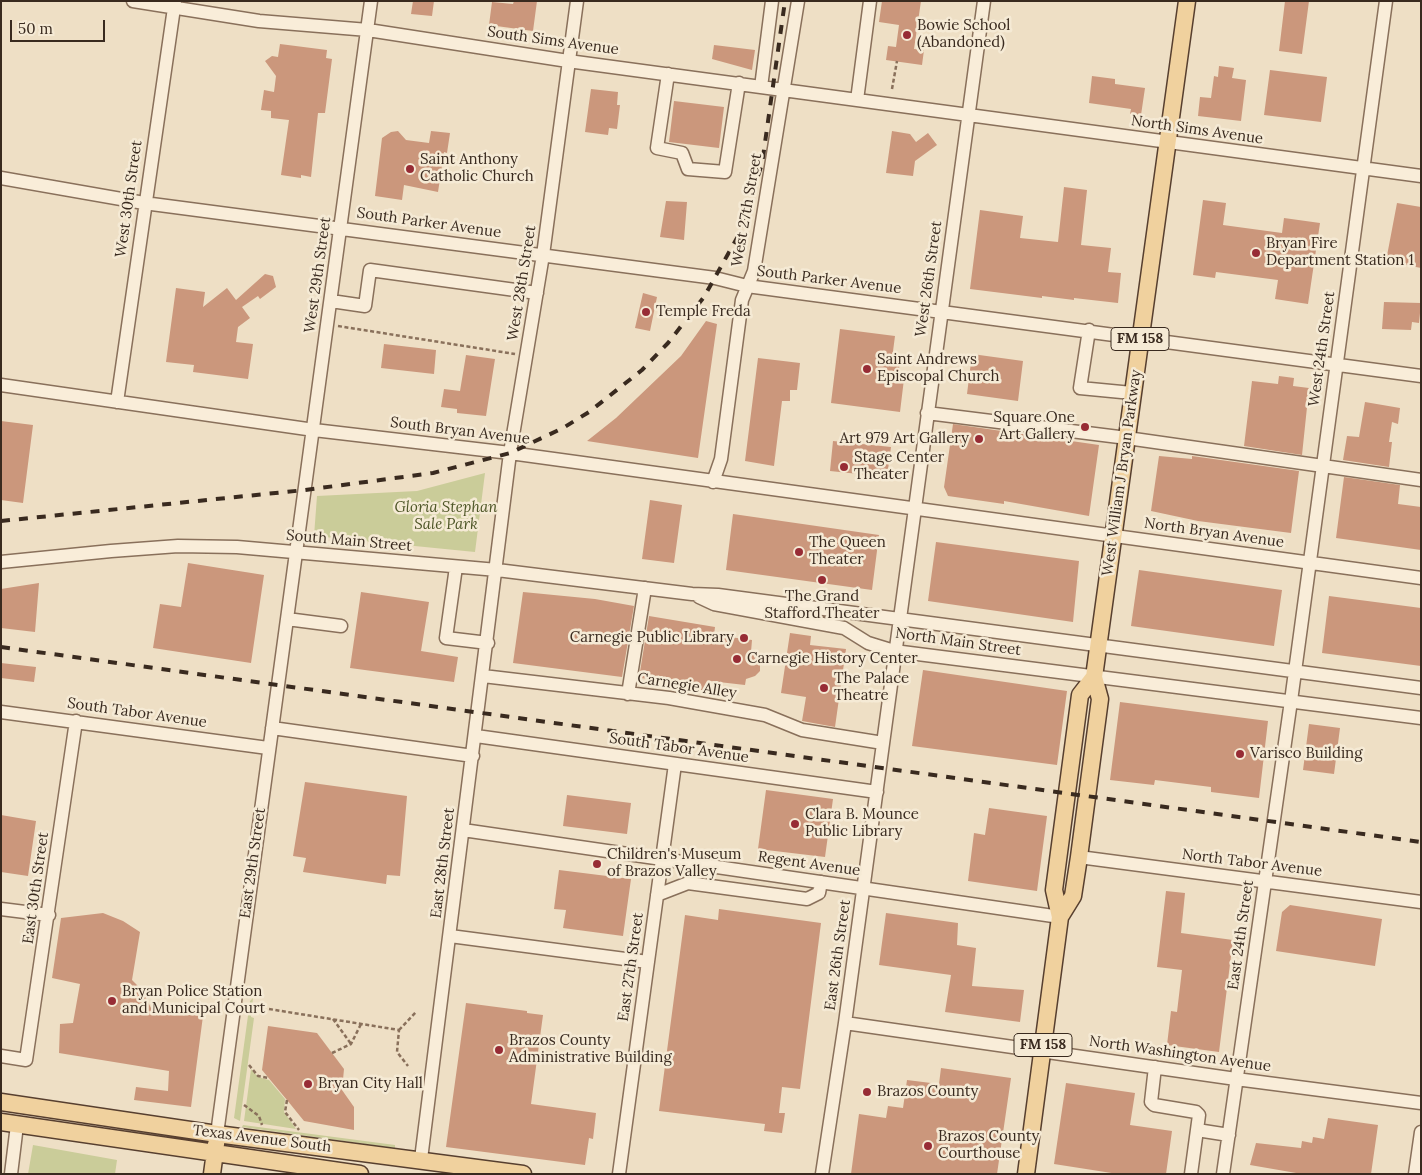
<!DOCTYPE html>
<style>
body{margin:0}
#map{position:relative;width:1422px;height:1175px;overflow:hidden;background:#eedfc5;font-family:Lora,serif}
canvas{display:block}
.frame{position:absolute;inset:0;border:2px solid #392a1f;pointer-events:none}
.scale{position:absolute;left:10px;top:20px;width:95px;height:22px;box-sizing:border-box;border:2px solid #392a1f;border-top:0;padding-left:6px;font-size:15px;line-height:18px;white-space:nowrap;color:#392a1f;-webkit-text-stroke:4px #f5ead5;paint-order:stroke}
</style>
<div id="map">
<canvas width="1422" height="1175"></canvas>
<div class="frame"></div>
<div class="scale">50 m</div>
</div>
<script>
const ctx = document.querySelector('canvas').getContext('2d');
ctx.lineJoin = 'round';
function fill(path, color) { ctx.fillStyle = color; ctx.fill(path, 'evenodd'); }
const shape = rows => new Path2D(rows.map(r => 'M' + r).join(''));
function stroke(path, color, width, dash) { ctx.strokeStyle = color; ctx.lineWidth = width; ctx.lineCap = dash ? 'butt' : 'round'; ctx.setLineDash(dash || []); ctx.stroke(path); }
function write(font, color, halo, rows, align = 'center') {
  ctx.font = font + ' Lora,serif'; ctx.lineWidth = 5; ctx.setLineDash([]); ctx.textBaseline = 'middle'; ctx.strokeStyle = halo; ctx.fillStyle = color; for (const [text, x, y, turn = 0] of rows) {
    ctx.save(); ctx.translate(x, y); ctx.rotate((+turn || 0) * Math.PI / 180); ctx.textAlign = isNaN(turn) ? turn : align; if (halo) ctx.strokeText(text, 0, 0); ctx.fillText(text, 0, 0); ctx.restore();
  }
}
fill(shape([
 [485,473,475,552,314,536,317,496,417,491],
 [253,998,251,1017,254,1018,240,1121,234,1118,250,1001],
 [251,1069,258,1077,269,1080,285,1099,284,1112,296,1129,244,1121],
 [243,1125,395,1145,395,1148,242,1127],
 [33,1145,117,1160,115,1174,28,1174]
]), '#cacc99');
fill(shape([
 [413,1,434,1,432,16,411,14],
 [514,1,537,1,533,31,489,25,492,2,513,4],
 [882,1,921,1,914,49,924,50,922,65,886,60,888,46,896,47,899,25,879,22],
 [1285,1,1309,1,1302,54,1279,51],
 [280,44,327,50,326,58,332,59,325,113,318,113,311,177,301,175,301,178,281,175,289,120,271,118,271,111,261,110,264,90,274,92,276,76,265,61,272,56,278,57],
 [714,45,755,50,752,70,712,59],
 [1219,66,1234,68,1232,78,1246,80,1241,121,1198,116,1200,97,1211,98,1214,76,1218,77],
 [1270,70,1327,77,1321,122,1264,115],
 [1092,76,1115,79,1115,84,1145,88,1141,115,1130,114,1131,109,1089,103],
 [591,89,618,92,617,105,620,105,617,129,609,128,608,135,585,132],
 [674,101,724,107,719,148,669,142],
 [398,131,406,140,429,143,431,131,450,133,447,153,444,152,438,192,404,185,402,200,375,196,382,138,391,132],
 [892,131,910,134,916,142,928,133,937,145,915,161,913,176,886,173],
 [1064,187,1087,190,1081,245,1111,248,1108,272,1121,273,1118,303,1074,298,1074,300,1042,296,1042,298,970,289,980,210,1023,216,1020,238,1058,242],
 [1203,200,1226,203,1223,225,1282,233,1284,218,1320,223,1308,304,1275,299,1278,280,1216,272,1215,278,1193,275],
 [666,201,687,202,684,240,660,237],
 [1397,203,1421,207,1421,268,1386,261],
 [265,274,273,276,276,287,260,299,258,296,242,307,250,318,238,327,236,342,253,344,248,379,193,372,194,365,166,362,176,288,205,292,203,307,227,288,236,300],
 [643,293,657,297,650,331,635,328],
 [1384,302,1421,303,1419,323,1412,322,1411,330,1382,329],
 [706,321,717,324,698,458,587,441,616,418,681,356],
 [840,329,895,336,892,359,900,360,898,378,904,379,900,412,831,403],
 [384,344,436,350,434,374,381,368],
 [972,354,1023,361,1018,401,967,394],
 [466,355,495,359,486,416,457,413,457,409,441,407,444,389,460,391],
 [758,358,800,363,797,390,790,390,790,401,782,401,774,466,745,461],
 [1279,376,1294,378,1293,386,1309,388,1302,455,1244,446,1252,381,1278,384],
 [1365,402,1400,408,1398,424,1392,422,1389,442,1392,442,1389,467,1343,460,1347,436,1359,437],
 [1,421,33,425,23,503,1,500],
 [953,424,1099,445,1089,516,1004,501,1004,504,948,496,944,487],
 [833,441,891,447,887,477,830,471],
 [1159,456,1192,459,1192,456,1299,471,1291,533,1198,521,1151,511],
 [1344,477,1400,485,1398,504,1421,507,1421,550,1336,538],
 [650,500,682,505,674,563,642,559],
 [733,514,879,535,872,590,726,570],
 [936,542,1079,561,1073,622,928,601],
 [188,563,264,575,251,663,153,648,160,604,181,607],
 [1139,570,1282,590,1274,646,1131,626],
 [39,583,35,632,1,628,1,589],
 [361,592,429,602,421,651,458,657,454,682,350,668],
 [523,592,595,599,634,606,622,677,513,663],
 [1329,596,1421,608,1421,666,1322,653],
 [649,616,715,627,714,635,752,640,751,652,756,652,760,663,760,671,755,676,746,679,745,685,710,681,708,693,677,681,639,678],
 [790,633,811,636,810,645,846,649,835,727,802,721,806,697,781,693],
 [1,663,36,667,34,682,1,678],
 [923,670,1067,691,1057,765,912,746],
 [1120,702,1268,721,1259,798,1211,792,1211,787,1155,780,1154,785,1110,780],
 [1309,724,1340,728,1334,774,1303,770],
 [305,782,407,796,400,876,387,875,386,884,303,872,306,858,293,856],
 [766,790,833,799,825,857,758,849],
 [567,795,631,803,627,834,563,826],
 [989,808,1047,816,1037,891,968,881,974,833,985,835],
 [1,815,36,821,28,876,1,872],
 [559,870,631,879,623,936,563,928,566,910,554,909],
 [1166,891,1185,893,1181,933,1233,940,1219,1052,1167,1045,1171,1011,1177,1012,1182,970,1157,967],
 [1290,905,1382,919,1375,966,1276,951,1282,912],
 [719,909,821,923,800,1089,782,1087,779,1113,785,1113,782,1133,764,1131,765,1124,659,1111,685,915,718,920],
 [103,913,123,921,140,932,132,980,142,990,153,1012,203,1016,191,1107,134,1100,136,1087,168,1091,169,1071,59,1053,60,1024,73,1023,80,984,52,978,61,918],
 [886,913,958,923,957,945,976,948,972,986,1024,990,1020,1022,945,1012,951,975,879,965],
 [466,1003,527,1011,527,1013,543,1015,531,1104,596,1113,593,1139,589,1138,585,1165,446,1147],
 [268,1026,317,1033,344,1069,342,1090,354,1107,354,1130,304,1121,287,1100,262,1070],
 [941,1068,1011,1078,997,1174,851,1174,859,1114,886,1118,888,1106,903,1108,907,1080,939,1084],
 [1066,1083,1135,1093,1130,1125,1172,1131,1166,1174,1118,1174,1054,1164],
 [1328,1118,1378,1125,1371,1174,1302,1174,1250,1165,1256,1143,1301,1148,1302,1141,1312,1143,1313,1137,1324,1139]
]), '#cb977c');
const minor = shape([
 [133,1,259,21,368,30,568,61,1421,176],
 [668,74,657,148,682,153,688,169,725,172,739,83],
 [761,87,772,1],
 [857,100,870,1],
 [1,178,144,203,715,278,747,286,1421,376],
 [331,301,365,306,370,270,537,293],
 [1089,330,1080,388,1132,393],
 [1,385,314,430,510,453,1421,578],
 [117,402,175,1],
 [927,413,1127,438,1421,480],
 [713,482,721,459,742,300,754,271,798,1],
 [1,562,111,551,178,546,237,547,497,570,692,594,718,595,1421,688],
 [456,567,446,638,488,643],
 [699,597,714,604,844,628,868,643,894,651,1421,718],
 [287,619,341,626],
 [483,676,669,698,765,715,802,730,883,743],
 [628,694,645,588],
 [1,712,268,748],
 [272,728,473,756],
 [476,736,877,792],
 [463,830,1060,917],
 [1079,857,1421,902],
 [657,895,688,883,807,899,819,893,821,882],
 [1,909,49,915],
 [450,936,648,962],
 [845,1023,1236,1079,1421,1103],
 [1,1056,26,1060,76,721],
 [1155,1067,1151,1102,1154,1105,1196,1112,1199,1115,1191,1174],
 [1197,1130,1229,1135],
 [217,1134,371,1],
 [421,1159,510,453,543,255,577,1],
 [11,1174,17,1125],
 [619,1174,675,764],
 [822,1174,845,1023,984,1],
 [1223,1174,1291,701,1386,1],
 [1415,1174,1421,1132]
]);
const major = shape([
 [1060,917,1073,896,1079,857,1100,699,1094,677,1187,1],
 [1,1102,217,1134,523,1174],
 [1,1122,360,1174],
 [212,1174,216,1144],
 [1026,1174,1060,917,1054,890,1080,695,1094,677]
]);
stroke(minor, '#89705b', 15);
stroke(major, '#573f2f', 19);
stroke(shape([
 [892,89,897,61],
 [338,326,515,354],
 [269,1009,399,1030,397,1052,408,1066],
 [333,1019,351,1044],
 [399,1030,416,1012],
 [332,1053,351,1044,361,1024],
 [249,1065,258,1076,269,1078],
 [287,1100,285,1112,299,1130],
 [244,1105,259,1116,262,1125]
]), '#89705b', 2.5, [4, 2.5]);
stroke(minor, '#f9edd9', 12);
stroke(major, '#f0d19e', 16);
stroke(shape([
 [1,521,305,490,433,473,510,453,563,428,589,412,642,370,668,343,704,297,737,238,762,164,785,1],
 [1,647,1421,842]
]), '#392a1f', 4, [9, 9]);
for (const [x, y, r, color] of [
 [907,35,5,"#972c35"],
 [410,169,5,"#972c35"],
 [1256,253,5,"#972c35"],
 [646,312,5,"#972c35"],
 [867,369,5,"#972c35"],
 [1085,427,5,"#972c35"],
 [979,439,5,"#972c35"],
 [844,467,5,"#972c35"],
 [799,552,5,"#972c35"],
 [822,580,5,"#972c35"],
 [744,638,5,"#972c35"],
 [737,659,5,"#972c35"],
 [824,688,5,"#972c35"],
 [1240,754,5,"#972c35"],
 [795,824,5,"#972c35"],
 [597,864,5,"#972c35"],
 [112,1001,5,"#972c35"],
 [499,1050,5,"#972c35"],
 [308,1084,5,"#972c35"],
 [867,1092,5,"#972c35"],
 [928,1146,5,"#972c35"]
]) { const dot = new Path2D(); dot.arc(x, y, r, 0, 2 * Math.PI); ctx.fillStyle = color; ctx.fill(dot); stroke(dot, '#f5ead5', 2); }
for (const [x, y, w] of [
 [1140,339,58],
 [1043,1045,58]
]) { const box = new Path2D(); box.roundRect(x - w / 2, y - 11.5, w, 23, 4); ctx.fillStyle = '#f5ead5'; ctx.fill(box); stroke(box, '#392a1f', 1); }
write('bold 14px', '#392a1f', null, [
 ["FM 158",1140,339],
 ["FM 158",1043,1045]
]);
write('15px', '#392a1f', '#f5ead5', [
 ["Bowie School",917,26],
 ["(Abandoned)",917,43],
 ["Saint Anthony",420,160],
 ["Catholic Church",420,177],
 ["Bryan Fire",1266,244],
 ["Department Station 1",1266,261],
 ["Temple Freda",656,312],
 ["Saint Andrews",877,360],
 ["Episcopal Church",877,377],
 ["Square One",1075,418,"right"],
 ["Art Gallery",1075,435,"right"],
 ["Art 979 Art Gallery",969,439,"right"],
 ["Stage Center",854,458],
 ["Theater",854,475],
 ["The Queen",809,543],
 ["Theater",809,560],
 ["The Grand",822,597,"center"],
 ["Stafford Theater",822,614,"center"],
 ["Carnegie Public Library",734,638,"right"],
 ["Carnegie History Center",747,659],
 ["The Palace",834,679],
 ["Theatre",834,696],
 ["Varisco Building",1250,754],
 ["Clara B. Mounce",805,815],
 ["Public Library",805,832],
 ["Children's Museum",607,855],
 ["of Brazos Valley",607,872],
 ["Bryan Police Station",122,992],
 ["and Municipal Court",122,1009],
 ["Brazos County",509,1041],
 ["Administrative Building",509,1058],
 ["Bryan City Hall",318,1084],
 ["Brazos County",877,1092],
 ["Brazos County",938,1137],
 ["Courthouse",938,1154]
], 'left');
write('15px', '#392a1f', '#f5ead5', [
 ["South Sims Avenue",553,41,8],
 ["North Sims Avenue",1197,130,8],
 ["West 30th Street",129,199,-82],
 ["West 27th Street",747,210,-80],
 ["South Parker Avenue",429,223,8],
 ["West 29th Street",318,275,-82],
 ["West 26th Street",929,279,-82],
 ["South Parker Avenue",829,280,7],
 ["West 28th Street",522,283,-81],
 ["West 24th Street",1322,349,-82],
 ["South Bryan Avenue",460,431,7],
 ["West William J Bryan Parkway",1122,473,-82],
 ["North Bryan Avenue",1214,533,8],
 ["South Main Street",349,541,5],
 ["North Main Street",958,642,8],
 ["Carnegie Alley",687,686,9],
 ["South Tabor Avenue",137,713,8],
 ["South Tabor Avenue",679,748,8],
 ["East 29th Street",253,863,-82],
 ["East 28th Street",443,863,-83],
 ["North Tabor Avenue",1252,863,7],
 ["Regent Avenue",809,864,8],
 ["East 30th Street",36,888,-82],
 ["East 24th Street",1241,935,-82],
 ["East 26th Street",838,955,-82],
 ["East 27th Street",631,967,-82],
 ["North Washington Avenue",1180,1054,8],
 ["Texas Avenue South",262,1139,7]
]);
write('italic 15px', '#4d5526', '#f5ead5', [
 ["Gloria Stephan",446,508],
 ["Sale Park",446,525]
]);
</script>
